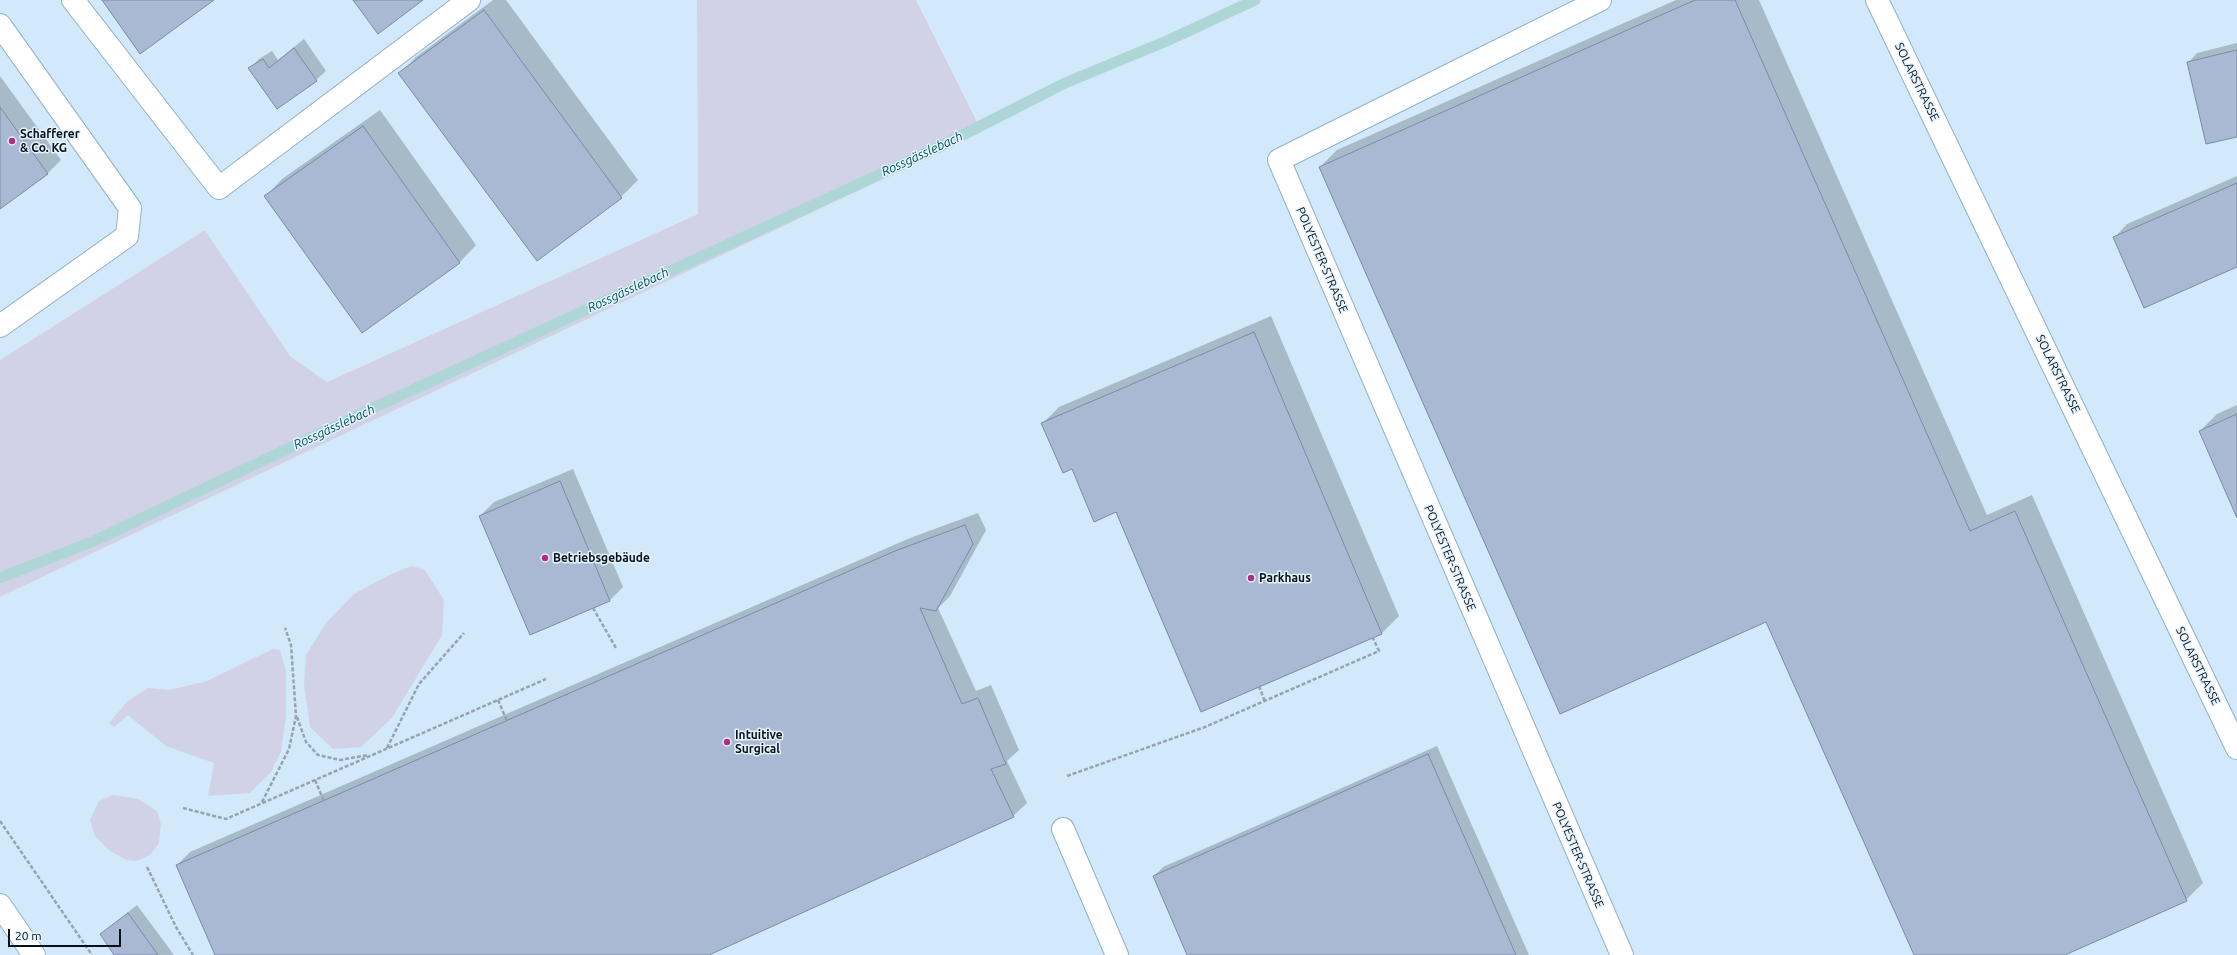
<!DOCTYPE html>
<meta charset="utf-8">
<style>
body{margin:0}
#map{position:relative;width:2237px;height:955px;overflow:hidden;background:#e6f3fd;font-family:Ubuntu,sans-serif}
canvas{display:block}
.scale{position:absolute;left:8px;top:929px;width:113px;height:18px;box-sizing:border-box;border:2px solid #061119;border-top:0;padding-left:5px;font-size:12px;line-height:14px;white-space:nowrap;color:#061119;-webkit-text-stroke:3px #e6f3fd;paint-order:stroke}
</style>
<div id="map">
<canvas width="2237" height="955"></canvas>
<div class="scale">20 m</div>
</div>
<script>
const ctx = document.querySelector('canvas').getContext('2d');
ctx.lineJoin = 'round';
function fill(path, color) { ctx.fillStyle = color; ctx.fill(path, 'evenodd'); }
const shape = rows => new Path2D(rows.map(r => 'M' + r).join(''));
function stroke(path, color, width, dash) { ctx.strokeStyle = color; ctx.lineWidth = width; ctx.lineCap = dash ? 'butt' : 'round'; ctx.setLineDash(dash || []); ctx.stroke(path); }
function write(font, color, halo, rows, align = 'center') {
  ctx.font = font + ' Ubuntu,sans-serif'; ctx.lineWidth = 3; ctx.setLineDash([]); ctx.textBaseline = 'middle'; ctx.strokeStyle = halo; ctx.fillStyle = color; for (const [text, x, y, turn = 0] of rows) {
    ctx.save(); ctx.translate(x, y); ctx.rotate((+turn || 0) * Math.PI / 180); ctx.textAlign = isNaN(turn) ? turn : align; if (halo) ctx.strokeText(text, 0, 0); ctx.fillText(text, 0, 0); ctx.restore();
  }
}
fill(shape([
 [0,0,697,0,698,214,327,382,290,356,205,230,0,360],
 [916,0,2237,0,2237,955,0,955,0,597,981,132]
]), '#d1e9fa');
fill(shape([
 [697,0,916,0,982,132,0,597,0,360,205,230,290,356,327,382,698,214],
 [411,566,424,569,444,600,442,635,392,718,361,747,333,749,310,727,304,684,306,655,326,623,354,594,387,576],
 [273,649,280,650,286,671,286,716,281,752,271,772,250,793,208,796,214,763,166,746,128,715,114,727,109,723,128,701,148,688,170,690,207,681],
 [113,795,138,799,157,811,161,824,159,843,150,855,137,861,127,860,110,851,95,836,90,820,99,801]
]), '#d1d2e8');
fill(shape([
 [493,0,506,0,638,180,621,197,537,260,400,74,416,57],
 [1676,0,1759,0,1987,515,2032,495,2203,883,2186,900,2062,955,1915,955,1767,621,1320,167,1337,150],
 [304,39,326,71,316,80,277,108,250,68,259,59,272,51,278,60],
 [2237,43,2237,136,2188,63,2197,53],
 [0,76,61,160,47,174,0,208],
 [380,110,476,245,460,262,362,332,266,196,282,179],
 [2237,176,2237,266,2114,238,2127,224],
 [1271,316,1399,616,1382,633,1202,710,1117,511,1072,467,1043,423,1059,407],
 [2237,405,2237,516,2200,431,2217,414],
 [573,469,623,587,610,600,480,516,494,502],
 [978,513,986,530,950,596,938,608,976,691,991,685,1019,750,1007,761,1027,803,1013,816,706,955,216,955,177,865,190,852,910,538],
 [1437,746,1529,955,1188,955,1154,876,1163,867],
 [137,905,174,955,116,955,101,934]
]), '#0003');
stroke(shape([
 [0,578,94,541,369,410,939,147,1065,83,1169,40,1255,0]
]), '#afd6d6', 11);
const building = shape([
 [102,0,214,0,140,54,102,0],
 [353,0,423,0,378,34,353,0],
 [1695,0,1735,0,1970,531,2015,511,2187,901,2065,955,1914,955,1766,622,1560,714,1319,167,1695,0],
 [484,10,622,198,537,261,398,73,484,10],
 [294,48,317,81,277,109,248,68,263,59,269,68,294,48],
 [2237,50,2237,137,2206,144,2187,62,2237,50],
 [0,107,48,174,0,209,0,107],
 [363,126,460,263,362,333,264,196,363,126],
 [2237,183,2237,267,2144,308,2113,237,2237,183],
 [1254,332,1382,634,1201,712,1116,512,1094,522,1072,469,1063,473,1041,423,1254,332],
 [2237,414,2237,518,2199,431,2237,414],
 [560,481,610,601,530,635,479,516,560,481],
 [965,525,973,544,936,611,920,608,962,704,978,698,1006,764,991,769,1014,817,709,955,215,955,176,865,895,551,965,525],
 [1428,754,1516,955,1187,955,1153,876,1428,754],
 [128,913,158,955,114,955,100,934,128,913]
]);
fill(building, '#a9b8d3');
stroke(building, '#7b8ba8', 1);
const minor = shape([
 [73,0,219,188,469,0],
 [1600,0,1279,160,1622,955],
 [1877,0,2237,748],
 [0,25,130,208,127,236,0,326],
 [1063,829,1117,955],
 [0,905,34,955]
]);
stroke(minor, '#92b1c8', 24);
stroke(shape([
 [593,608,616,648],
 [1259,686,1265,702],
 [498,700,507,721],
 [297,717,306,742,318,755,340,760,368,755],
 [387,748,419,684,464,633],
 [1067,776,1205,727,1379,651,1373,638],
 [315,780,324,801],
 [262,802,289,749,296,716,291,645,285,628],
 [183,808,226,819,546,679],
 [0,821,92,955],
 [147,867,176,927,193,955]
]), '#97a3ad', 2.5, [4, 2]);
stroke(minor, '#fff', 22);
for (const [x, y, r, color] of [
 [12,141,4,"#af2f7c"],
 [545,558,4,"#af2f7c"],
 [1251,578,4,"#af2f7c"],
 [727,742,4,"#af2f7c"]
]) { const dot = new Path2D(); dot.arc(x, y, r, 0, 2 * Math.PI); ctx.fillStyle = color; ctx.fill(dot); stroke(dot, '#e6f3fd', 1.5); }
write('12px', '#061119', '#e6f3fd', [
 ["SOLARSTRASSE",1917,82,64],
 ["POLYESTER-STRASSE",1322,260,67],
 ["SOLARSTRASSE",2058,374,64],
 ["POLYESTER-STRASSE",1450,558,67],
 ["SOLARSTRASSE",2198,666,64],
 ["POLYESTER-STRASSE",1578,855,67]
]);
write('bold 12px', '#061119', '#e6f3fd', [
 ["Schafferer",20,134],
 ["& Co. KG",20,148],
 ["Betriebsgebäude",553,558],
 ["Parkhaus",1259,578],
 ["Intuitive",735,735],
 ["Surgical",735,749]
], 'left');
write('italic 13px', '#005859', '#e6f3fd', [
 ["Rossgässlebach",922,154,-25],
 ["Rossgässlebach",628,290,-25],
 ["Rossgässlebach",334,427,-25]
]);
</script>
